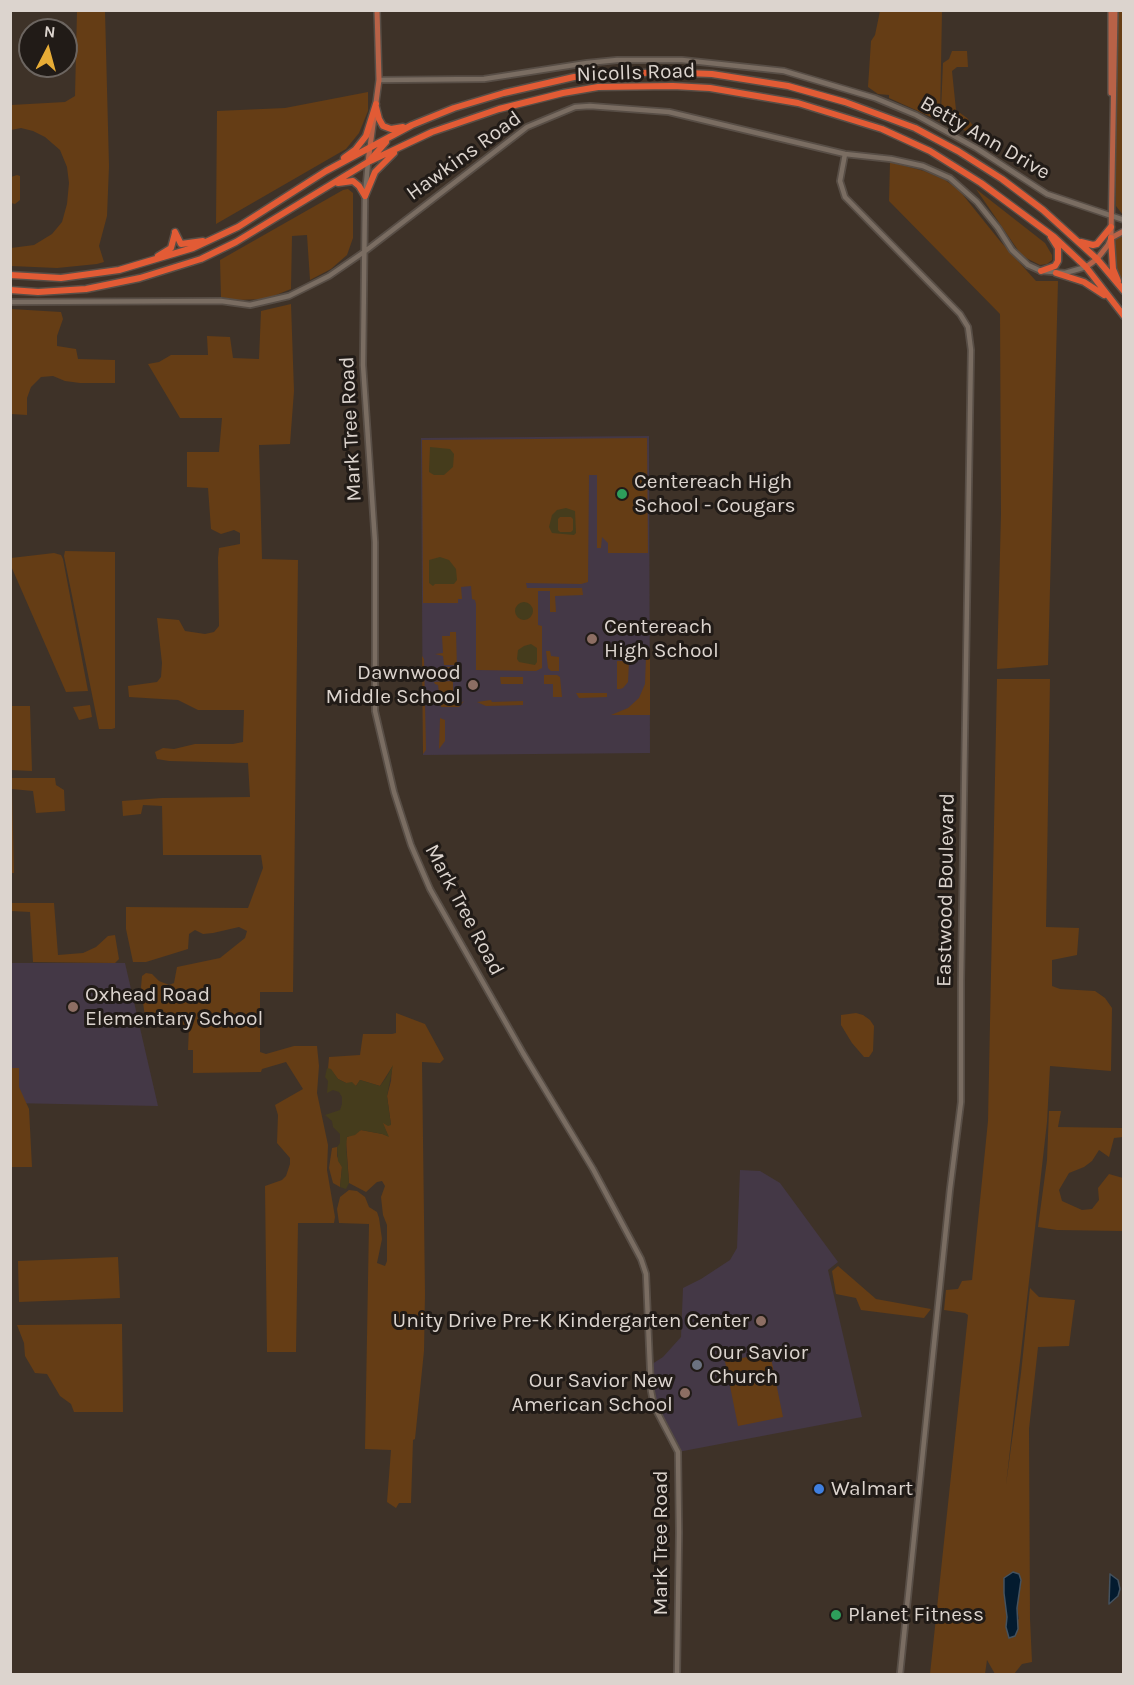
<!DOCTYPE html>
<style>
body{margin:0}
#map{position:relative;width:1134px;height:1685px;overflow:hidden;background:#3e3228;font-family:Karla,sans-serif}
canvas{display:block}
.frame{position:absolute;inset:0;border:12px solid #dcd4ce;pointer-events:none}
.north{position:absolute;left:18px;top:18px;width:60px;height:60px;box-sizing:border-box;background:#211b17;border:2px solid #6c6560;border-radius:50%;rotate:6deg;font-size:16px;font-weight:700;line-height:24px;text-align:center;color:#dcd4ce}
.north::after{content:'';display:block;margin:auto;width:21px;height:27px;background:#e7ac36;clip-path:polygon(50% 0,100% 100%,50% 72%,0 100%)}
</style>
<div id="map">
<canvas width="1134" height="1685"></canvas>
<div class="frame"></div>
<div class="north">N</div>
</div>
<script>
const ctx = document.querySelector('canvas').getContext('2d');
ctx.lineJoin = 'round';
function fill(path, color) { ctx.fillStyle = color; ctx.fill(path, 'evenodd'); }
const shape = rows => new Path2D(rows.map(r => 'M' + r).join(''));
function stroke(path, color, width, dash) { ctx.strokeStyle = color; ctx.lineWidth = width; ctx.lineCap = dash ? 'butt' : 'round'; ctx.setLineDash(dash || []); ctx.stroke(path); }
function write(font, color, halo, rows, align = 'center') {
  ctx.font = font + ' Karla,sans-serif'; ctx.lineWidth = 6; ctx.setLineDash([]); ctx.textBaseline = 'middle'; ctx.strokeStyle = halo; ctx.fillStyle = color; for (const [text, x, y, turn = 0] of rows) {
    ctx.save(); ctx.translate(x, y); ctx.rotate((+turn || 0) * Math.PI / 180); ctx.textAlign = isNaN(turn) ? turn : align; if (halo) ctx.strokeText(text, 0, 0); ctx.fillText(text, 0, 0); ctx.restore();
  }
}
fill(shape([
 [649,436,650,753,423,755,421,438],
 [10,963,125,963,158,1106,11,1103],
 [740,1170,760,1171,780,1183,838,1262,828,1270,862,1417,678,1452,654,1406,649,1366,663,1357,681,1337,683,1288,701,1279,730,1260,737,1248]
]), '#443846');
fill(shape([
 [1123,10,1123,215,1116,206,1116,17,1118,17,1118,11],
 [77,11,105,11,109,166,107,216,99,246,104,262,97,264,57,268,11,266,11,248,34,245,52,234,62,222,67,204,69,183,67,167,60,150,45,137,33,131,21,128,11,130,11,105,65,102,75,96],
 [880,11,942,11,940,121,889,98,889,95,878,94,868,87,871,41,875,35],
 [952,51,967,51,968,67,957,67,952,71,956,110,967,118,983,138,944,122,941,110,943,63,949,59],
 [368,92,368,111,359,133,346,149,216,224,217,111,285,108],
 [890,162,924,171,945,180,959,190,1000,241,1036,281,1058,281,1048,665,997,669,1001,514,1000,314,889,201],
 [17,175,20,176,20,200,15,204,11,203,11,177],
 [348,189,353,193,353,238,347,255,331,269,310,280,307,235,292,236,291,289,266,299,236,300,221,297,220,260,343,190],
 [976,189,1045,243,1052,255,1052,260,1047,264,1040,265,1022,256],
 [1123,229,1123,284,1118,276,1112,252,1115,236],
 [291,304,294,391,290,444,259,445,262,559,298,560,293,992,260,992,260,1052,266,1054,294,1046,317,1046,319,1066,317,1093,328,1145,327,1170,335,1217,334,1223,298,1223,296,1352,267,1352,265,1186,282,1180,286,1176,290,1164,290,1158,277,1143,278,1115,275,1105,303,1089,286,1062,262,1069,261,1072,193,1073,193,1050,188,1050,189,1027,146,1025,141,987,142,976,146,973,152,974,159,981,169,985,174,983,177,967,220,958,245,938,247,931,239,927,213,933,203,934,195,930,189,934,188,949,146,962,133,962,126,929,126,907,248,908,263,868,261,855,163,855,162,806,143,805,141,814,123,816,122,801,162,798,250,797,248,763,169,761,157,759,155,752,163,748,174,749,195,744,233,744,243,742,244,710,198,710,178,700,129,697,128,686,157,682,161,677,162,663,157,618,179,620,185,631,205,634,214,632,219,626,218,558,219,548,240,544,240,533,234,530,221,534,211,529,208,488,187,487,187,452,219,452,222,418,180,418,148,364,159,362,171,355,208,355,207,336,230,337,233,358,259,359,261,311],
 [11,309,61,312,63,319,57,336,57,346,76,349,78,359,115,360,115,383,80,383,65,381,53,376,41,377,31,387,27,398,27,415,11,414],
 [647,438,648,553,608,553,608,543,602,537,601,548,597,548,597,475,589,475,588,582,581,584,526,583,527,588,582,588,583,595,555,596,556,612,550,612,550,591,538,591,538,625,542,626,542,668,536,671,476,670,476,604,475,600,472,599,471,586,461,587,462,599,458,599,458,603,423,603,422,440],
 [65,551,115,552,115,728,112,729,99,729,64,556],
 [54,553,61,555,63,559,88,691,66,692,11,566,11,558],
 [450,632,456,632,457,669,454,665,444,665,443,656,435,654,443,653,442,636,450,636],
 [546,651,550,651,551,656,559,657,559,671,551,671,548,668],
 [650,655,650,715,611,715,628,708,639,698,645,684,646,657],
 [422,656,424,659,426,750,423,754],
 [617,661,629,661,628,682,623,688,620,689,617,689],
 [439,667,452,667,455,681,453,682,453,700,459,704,464,701,459,707,441,707,438,685,435,684,434,682,452,681,436,675,436,671],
 [544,675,557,675,560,677,562,697,553,697,553,684,544,684],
 [500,677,523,677,523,684,501,684],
 [997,679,1050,679,1046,927,1079,928,1077,955,1052,960,1052,986,1060,989,1095,991,1105,998,1112,1008,1111,1071,1050,1066,1047,1122,1006,1485,1021,1373,1030,1288,1039,1297,1075,1300,1069,1346,1038,1347,1029,1429,1030,1619,1032,1662,1022,1664,1014,1674,995,1674,987,1660,985,1674,930,1674,968,1315,965,1313,944,1310,946,1290,958,1289,962,1281,972,1280,988,1121],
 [1021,1580,1017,1608,1019,1619,1006,1627,1007,1617,1004,1593],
 [576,693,607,693,607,697,579,698],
 [491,700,492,702,523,701,523,705,486,706,477,702],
 [90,705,92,717,79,720,73,707],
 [11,706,30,706,32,771,11,770],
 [440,718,445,720,445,741,439,749],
 [11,778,55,778,56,785,64,790,65,811,36,813,33,791,12,789,14,873,10,873],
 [11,903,54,903,58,955,83,953,96,947,108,936,115,935,119,959,115,963,33,962,30,912,11,911],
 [396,1013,425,1024,444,1059,440,1063,422,1062,425,1294,424,1351,415,1439,413,1440,411,1503,399,1503,396,1508,387,1502,391,1450,365,1449,369,1224,339,1223,337,1209,340,1197,349,1190,357,1191,365,1197,369,1207,377,1212,379,1218,382,1239,377,1263,385,1266,387,1261,387,1225,383,1215,381,1197,385,1186,382,1181,377,1182,366,1192,349,1183,346,1140,347,1137,361,1130,383,1134,388,1136,382,1122,391,1125,387,1096,391,1081,392,1067,380,1086,360,1080,356,1086,346,1083,338,1079,331,1070,328,1069,329,1057,360,1055,363,1034,392,1034,396,1033],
 [856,1013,863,1015,870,1020,874,1026,873,1051,869,1057,864,1057,852,1043,841,1025,841,1015],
 [11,1068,19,1068,19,1087,29,1109,32,1167,11,1167],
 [1049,1111,1061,1111,1058,1127,1123,1128,1123,1137,1114,1138,1109,1157,1099,1150,1092,1161,1084,1167,1069,1173,1059,1190,1062,1201,1082,1210,1092,1209,1099,1200,1098,1188,1109,1174,1123,1178,1123,1231,1057,1230,1038,1227,1047,1160],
 [337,1147,337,1156,342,1167,340,1187,333,1183,329,1168,332,1148],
 [118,1257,120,1298,19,1302,18,1261],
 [838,1266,876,1299,931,1309,924,1318,861,1310,856,1298,836,1294,832,1271],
 [122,1324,123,1412,74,1412,71,1404,60,1396,47,1374,35,1373,25,1356,24,1343,17,1325],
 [770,1353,783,1417,738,1426,725,1361]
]), '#653d15');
fill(shape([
 [430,447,450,449,454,454,453,467,444,475,434,475,429,472],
 [566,508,575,511,576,533,574,535,552,533,549,527,552,515,557,510],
 [560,517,571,517,573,519,573,530,571,532,560,532,558,530,558,519],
 [440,557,449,560,456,569,457,580,454,584,435,584,433,586,429,583,429,560],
 '515 611a9 9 0 1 1 18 0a9 9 0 1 1-18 0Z',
 [531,644,537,648,537,662,535,665,519,662,517,659,518,650,524,646],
 [393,1065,387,1096,391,1125,388,1126,383,1123,389,1137,382,1134,361,1130,355,1135,347,1137,346,1146,349,1183,346,1189,340,1187,342,1167,338,1161,337,1147,340,1143,340,1134,333,1127,332,1121,325,1115,340,1110,342,1104,342,1097,339,1092,333,1090,327,1093,328,1081,325,1077,327,1068,331,1069,338,1079,346,1083,352,1082,356,1086,360,1080,380,1086,386,1078]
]), '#453c1c');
const water = shape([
 [1013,1572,1019,1574,1021,1580,1017,1608,1018,1629,1015,1636,1009,1638,1006,1627,1007,1617,1004,1593,1004,1578,1013,1572],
 [1110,1574,1118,1580,1120,1589,1118,1596,1109,1604,1110,1574]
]);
fill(water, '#031b2f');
stroke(water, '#44525f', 1.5);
const minor = shape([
 [379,80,484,79,587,63,617,60,682,60,784,71,875,98,916,115,976,148,1047,194,1124,220],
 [845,154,840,181,845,197,960,314,968,327,971,350,961,981,961,1102,950,1189,900,1674],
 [368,162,365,196,363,365,375,542,375,711,394,792,411,845,430,889,523,1053,593,1169,641,1259,646,1274,651,1391,654,1406,678,1452,679,1533,677,1674],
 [10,302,221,301,250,305,289,296,329,276,364,252,527,127,575,107,590,106,669,112,845,154,891,159,923,166,950,178,977,202,998,228,1012,250,1028,265,1041,271,1065,273,1086,267]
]);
const major = shape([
 [1111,10,1111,93],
 [368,162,379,80,377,10],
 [1111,238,1124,231],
 [1086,267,1097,259,1108,245,1111,238,1115,10]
]);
const highway = shape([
 [376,107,379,119,383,126,391,129,403,127],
 [344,158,355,150,366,136,376,104],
 [371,159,386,142],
 [338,183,353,181,359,186,365,196],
 [365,196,375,172,394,153],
 [175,232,181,244,203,241],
 [1111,238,1113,269,1118,281],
 [1081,242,1093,245,1097,244,1111,227],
 [158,256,171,248,175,233],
 [1041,271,1055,266,1058,261,1058,248,1051,237],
 [1056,273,1084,282,1104,295],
 [10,275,61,278,119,270,193,248,238,227,326,171,412,125,454,108,504,93,574,77,660,72,712,74,788,86,845,102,915,128,958,151,1002,179,1043,210,1097,259,1124,291],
 [10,290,38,292,86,289,140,278,201,259,236,242,368,162,432,132,499,109,563,93,598,87,673,86,710,88,798,103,882,129,930,151,981,183,1054,237,1086,267,1124,316]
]);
stroke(minor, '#584e46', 8);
stroke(major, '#584e46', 8);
stroke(highway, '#584e46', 9);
stroke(minor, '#7a6d62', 4.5);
stroke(major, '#b86247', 5);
stroke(highway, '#e25b35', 6);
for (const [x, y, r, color] of [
 [622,494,6,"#2e9e5b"],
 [592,639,6,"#8d6e63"],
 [473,685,6,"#8d6e63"],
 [73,1007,6,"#8d6e63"],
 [761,1321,6,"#8d6e63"],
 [697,1365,6,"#6b7280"],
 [685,1393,6,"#8d6e63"],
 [819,1489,6,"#3f7fe0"],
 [836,1615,6,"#2e9e5b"]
]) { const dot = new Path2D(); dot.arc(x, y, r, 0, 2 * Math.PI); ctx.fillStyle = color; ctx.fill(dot); stroke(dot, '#211b17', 2); }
write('21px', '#dcd4ce', '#211b17', [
 ["Nicolls Road",636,73,-2],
 ["Betty Ann Drive",985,138,30],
 ["Hawkins Road",464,156,-36],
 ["Mark Tree Road",351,429,-93],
 ["Eastwood Boulevard",946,890,-89],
 ["Mark Tree Road",464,910,62],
 ["Mark Tree Road",661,1543,-90]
]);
write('21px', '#dcd4ce', '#211b17', [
 ["Centereach High",634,482],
 ["School - Cougars",634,506],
 ["Centereach",604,627],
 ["High School",604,651],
 ["Dawnwood",461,673,"right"],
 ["Middle School",461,697,"right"],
 ["Oxhead Road",85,995],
 ["Elementary School",85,1019],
 ["Unity Drive Pre-K Kindergarten Center",749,1321,"right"],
 ["Our Savior",709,1353],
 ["Church",709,1377],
 ["Our Savior New",673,1381,"right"],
 ["American School",673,1405,"right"],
 ["Walmart",831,1489],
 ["Planet Fitness",848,1615]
], 'left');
</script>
